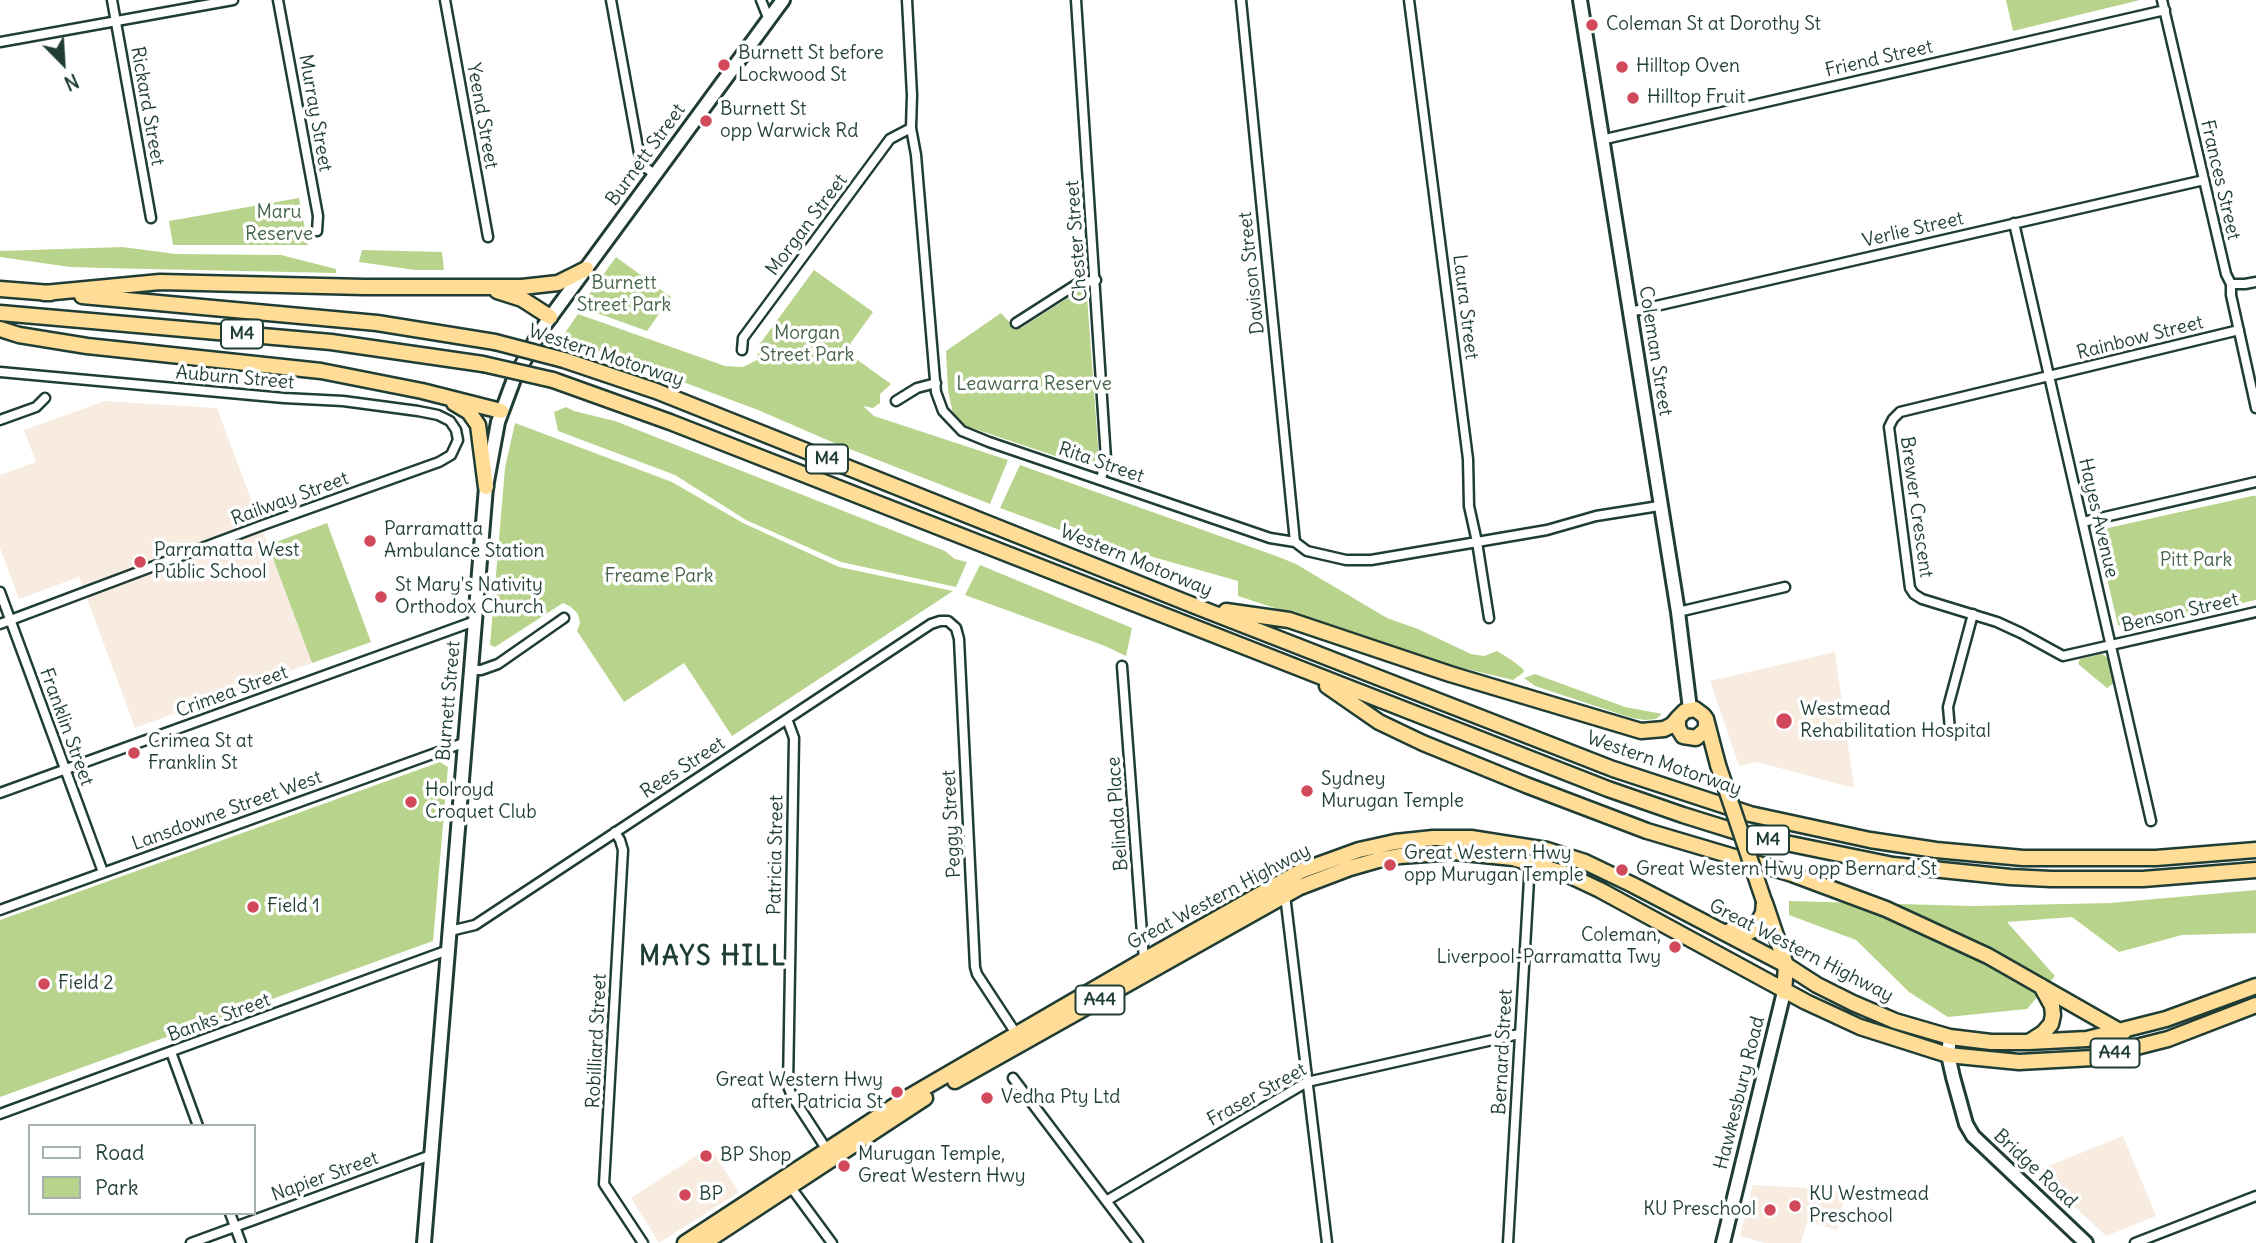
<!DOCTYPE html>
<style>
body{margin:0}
#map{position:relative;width:2256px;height:1243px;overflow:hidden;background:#fff;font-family:Delius,sans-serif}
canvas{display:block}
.legend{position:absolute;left:28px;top:1124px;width:228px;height:91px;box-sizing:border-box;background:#fff;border:2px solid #a5b1ae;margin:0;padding:9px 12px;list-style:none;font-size:21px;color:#1f3d34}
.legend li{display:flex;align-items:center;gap:14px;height:35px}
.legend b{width:35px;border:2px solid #a5b1ae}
.north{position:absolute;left:28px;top:28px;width:70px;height:70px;-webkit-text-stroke:5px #fff;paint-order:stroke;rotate:156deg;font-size:19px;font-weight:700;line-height:28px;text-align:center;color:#1f3d34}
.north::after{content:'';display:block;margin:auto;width:24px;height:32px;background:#1f3d34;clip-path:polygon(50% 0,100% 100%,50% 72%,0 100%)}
</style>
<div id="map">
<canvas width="2256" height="1243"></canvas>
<ul class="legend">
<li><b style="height:9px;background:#fff"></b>Road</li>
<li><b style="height:19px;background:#b8d48c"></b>Park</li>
</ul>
<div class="north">N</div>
</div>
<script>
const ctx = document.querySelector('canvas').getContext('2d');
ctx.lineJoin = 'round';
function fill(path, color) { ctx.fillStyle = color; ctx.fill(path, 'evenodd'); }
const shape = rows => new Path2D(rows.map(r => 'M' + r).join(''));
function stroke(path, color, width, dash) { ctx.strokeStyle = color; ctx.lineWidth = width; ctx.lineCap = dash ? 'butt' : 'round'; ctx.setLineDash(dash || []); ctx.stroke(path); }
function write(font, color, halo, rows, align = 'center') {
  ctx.font = font + ' Delius,sans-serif'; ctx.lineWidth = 7; ctx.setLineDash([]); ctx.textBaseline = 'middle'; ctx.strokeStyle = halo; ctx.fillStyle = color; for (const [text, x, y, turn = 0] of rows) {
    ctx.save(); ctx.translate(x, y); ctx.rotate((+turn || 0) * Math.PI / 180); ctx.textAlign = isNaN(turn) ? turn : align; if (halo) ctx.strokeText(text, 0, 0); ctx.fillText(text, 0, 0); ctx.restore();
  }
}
fill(shape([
 [105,401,217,408,312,663,135,728,79,577,19,599,0,548,0,475,36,462,24,430],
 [1835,652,1854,788,1757,762,1739,766,1710,681],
 [2123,1136,2156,1216,2106,1236,2036,1171],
 [710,1147,739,1192,659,1243,631,1198],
 [1753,1185,1846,1190,1837,1230,1807,1222,1801,1243,1765,1243,1740,1236]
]), '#f8ece0');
fill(shape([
 [2006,0,2140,0,2013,31],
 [299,198,308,245,173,245,169,221],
 [122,247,176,254,281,255,336,269,336,273,103,268,70,267,0,257,0,251],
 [362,250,442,252,444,270,415,270,359,262],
 [616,257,671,297,647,331,580,307],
 [814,270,873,312,845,351,891,384,880,394,880,403,873,408,863,406,874,416,1008,460,990,504,832,442,758,410,608,354,560,340,578,314,725,366,743,367,757,360,759,345],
 [1079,291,1084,292,1087,296,1099,459,1094,466,1088,467,966,426,953,414,948,390,946,351,1001,313,1014,327,1021,328],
 [566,407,574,411,615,421,945,551,955,559,967,562,956,587,841,562,746,520,675,475,558,431,554,412],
 [515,423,672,482,743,523,839,567,953,591,732,736,684,663,624,702,577,631,580,623,578,614,571,607,563,603,495,647,490,645,505,468],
 [1020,465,1279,557,1296,564,1387,618,1418,629,1471,654,1484,656,1497,651,1513,661,1523,669,1524,672,1513,680,1446,664,1238,596,1238,581,1068,533,1000,508],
 [2252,496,2256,496,2256,600,2129,628,2118,625,2099,545,2098,539,2102,532,2108,528],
 [327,523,371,642,312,663,268,545],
 [980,565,1132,628,1126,656,1105,646,965,595],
 [2102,654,2108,658,2113,681,2113,684,2107,688,2078,664,2080,659],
 [1535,674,1625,707,1662,714,1656,719,1645,720,1632,718,1535,686,1524,678],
 [440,762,448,767,433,941,0,1097,0,920],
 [2256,890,2256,933,2182,935,2119,952,2072,917,2007,922,2055,976,2027,1009,1948,1017,1909,992,1856,940,1789,915,1789,901,1972,906,2110,903]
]), '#b8d48c');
const street = shape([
 [112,0,151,218],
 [278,0,318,216,317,231],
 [445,0,488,237],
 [611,0,639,153,646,168,656,175],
 [761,0,769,20],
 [907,0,912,95,911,128,916,155,936,392,943,411,962,431,989,442,1270,538,1295,542,1307,551,1346,560,1371,560,1477,542,1547,530,1596,516,1659,506],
 [1076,0,1106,459,1101,479],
 [1241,0,1295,542],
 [1409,0,1468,459,1469,506,1477,542,1489,618],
 [2162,0,2226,274,2231,284,2231,295,2256,408],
 [0,42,233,0],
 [1601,140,2165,10],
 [2014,223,2151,821],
 [2231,284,2245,284,2256,282],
 [1630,312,2204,180],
 [1016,323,1077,284,1096,280],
 [2239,330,1900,412,1893,419,1889,427,1910,588,1914,594,1922,599,1997,622,2021,633,2063,656,2256,612],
 [742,350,743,338,890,139,911,128],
 [0,372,284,398,343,401,418,411,438,415,450,421,456,430,458,440,451,455,439,462,263,525,0,624],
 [896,401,917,388,936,383],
 [0,420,36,407,45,398],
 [2083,522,2256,482],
 [0,592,103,872],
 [1678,612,1785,587],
 [1122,666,1144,960],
 [471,670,481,670,498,664,564,618],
 [787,719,794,738,788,1086,792,1096,827,1150],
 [1950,730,1948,707,1973,614],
 [0,793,475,621],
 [615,832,620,840,623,850,604,1184,643,1243],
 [1285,895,1327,1243],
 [0,910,466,742],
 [450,931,475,925,931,624,940,621,948,621,956,628,959,639,975,967,977,974,1017,1035],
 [171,1052,198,1126],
 [1013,1078,1138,1243],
 [0,1114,448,950],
 [790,1186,832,1243],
 [1106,1201,1307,1082,1519,1034],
 [230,1213,241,1243],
 [191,1243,431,1155],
 [1508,1243,1530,862],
 [2135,1243,2256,1196]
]);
const secondary = shape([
 [1580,0,1678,612,1690,709],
 [1950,1037,1948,1055,1953,1077,1966,1124,1973,1136,2086,1243],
 [424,1243,486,487,498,422,514,379,541,330,783,0],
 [1723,1243,1784,992]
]);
const highway = shape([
 [0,289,51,293],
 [497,291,522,299,550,317],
 [44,293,160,282,364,287,522,287,558,283,586,269],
 [82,296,377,323,495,342],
 [0,313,331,342,483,364],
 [0,329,19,335,87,346,321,371,422,391,501,411],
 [564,360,656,391,1200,608,1613,769,1750,814,1870,840,1936,850,2023,858,2156,858,2256,850],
 [553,380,670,422,1608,789,1683,815,1747,835,1893,865,2010,877,2051,879,2143,879,2256,870],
 [454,403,469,412,478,425,486,487],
 [1226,611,1289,620,1450,674,1641,731,1664,729,1672,725,1678,718],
 [1327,686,1379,722,1423,743,1526,785,1647,831,1792,874,1886,909,1988,956,2123,1033],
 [1706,719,1706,729,1696,738,1683,736,1678,728,1678,718,1685,711,1695,709,1703,715,1706,719,1718,765],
 [1765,903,1786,965,1784,992],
 [1729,931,1743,935,1754,930,1763,913,1764,901],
 [2029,1042,2043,1033,2051,1024,2053,1015,2052,1006,2041,986],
 [955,1081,1300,887,1350,868,1378,860,1400,856,1454,852,1513,858,1566,874,1600,890,1806,1002,1860,1027,1948,1055,2019,1062,2093,1058,2168,1039,2256,1005],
 [685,1243,905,1099,1144,960,1301,871,1359,850,1395,842,1433,838,1471,838,1547,850,1585,862,1633,885,1786,965,1817,985,1853,1003,1895,1021,1950,1037,1991,1042,2029,1042,2087,1039,2166,1019,2256,986],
 [704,1243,925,1098]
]);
stroke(street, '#1f3d34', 13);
stroke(secondary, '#1f3d34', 18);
stroke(highway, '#1f3d34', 19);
stroke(street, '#fff', 8);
stroke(secondary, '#fff', 12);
stroke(highway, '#ffdd96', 14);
const highwayBridge = shape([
 [495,342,564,360],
 [483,364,553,380],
 [1718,765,1764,901]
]);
stroke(highwayBridge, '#1f3d34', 19, []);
stroke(highwayBridge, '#ffdd96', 14);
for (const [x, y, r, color] of [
 [1592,25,7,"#d1495b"],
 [724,65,7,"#d1495b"],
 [1622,67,7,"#d1495b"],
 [1633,98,7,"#d1495b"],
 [706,121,7,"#d1495b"],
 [370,541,7,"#d1495b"],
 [140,562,7,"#d1495b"],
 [381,597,7,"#d1495b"],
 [1784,721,9,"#d1495b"],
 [134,753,7,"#d1495b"],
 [1307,791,7,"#d1495b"],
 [411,802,7,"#d1495b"],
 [1390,865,7,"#d1495b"],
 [1622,870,7,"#d1495b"],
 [253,907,7,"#d1495b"],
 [1675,947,7,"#d1495b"],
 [44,984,7,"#d1495b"],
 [897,1092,7,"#d1495b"],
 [987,1098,7,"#d1495b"],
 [706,1156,7,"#d1495b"],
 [844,1166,7,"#d1495b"],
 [685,1195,7,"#d1495b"],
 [1795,1206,7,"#d1495b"],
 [1770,1210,7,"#d1495b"]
]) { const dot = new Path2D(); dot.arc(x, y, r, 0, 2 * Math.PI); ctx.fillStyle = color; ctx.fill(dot); stroke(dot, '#fff', 2.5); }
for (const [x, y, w] of [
 [242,334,42],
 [827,459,42],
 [1768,840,42],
 [1100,1000,49],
 [2115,1053,49]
]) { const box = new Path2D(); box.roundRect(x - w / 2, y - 14.5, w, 29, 5); ctx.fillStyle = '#fff'; ctx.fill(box); stroke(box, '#1f3d34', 2); }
write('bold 18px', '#1f3d34', null, [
 ["M4",242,334],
 ["M4",827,459],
 ["M4",1768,840],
 ["A44",1100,1000],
 ["A44",2115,1053]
]);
write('19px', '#1f3d34', '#fff', [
 ["Coleman St at Dorothy St",1606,25],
 ["Burnett St before",738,54],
 ["Lockwood St",738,76],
 ["Hilltop Oven",1636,67],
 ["Hilltop Fruit",1647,98],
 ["Burnett St",720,110],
 ["opp Warwick Rd",720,132],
 ["Parramatta",384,530],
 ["Ambulance Station",384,552],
 ["Parramatta West",154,551],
 ["Public School",154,573],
 ["St Mary's Nativity",395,586],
 ["Orthodox Church",395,608],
 ["Westmead",1800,710],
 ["Rehabilitation Hospital",1800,732],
 ["Crimea St at",148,742],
 ["Franklin St",148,764],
 ["Sydney",1321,780],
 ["Murugan Temple",1321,802],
 ["Holroyd",425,791],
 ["Croquet Club",425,813],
 ["Great Western Hwy",1404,854],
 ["opp Murugan Temple",1404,876],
 ["Great Western Hwy opp Bernard St",1636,870],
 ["Field 1",267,907],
 ["Coleman,",1661,936,"right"],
 ["Liverpool-Parramatta Twy",1661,958,"right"],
 ["Field 2",58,984],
 ["Great Western Hwy",883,1081,"right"],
 ["after Patricia St",883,1103,"right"],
 ["Vedha Pty Ltd",1001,1098],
 ["Murugan Temple,",858,1155],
 ["Great Western Hwy",858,1177],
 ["BP Shop",720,1156],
 ["BP",699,1195],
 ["KU Westmead",1809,1195],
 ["Preschool",1809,1217],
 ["KU Preschool",1756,1210,"right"]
], 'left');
write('19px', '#1f3d34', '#fff', [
 ["Friend Street",1879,59,-13],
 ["Rickard Street",147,106,80],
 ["Murray Street",315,113,80],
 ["Yeend Street",482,116,80],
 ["Burnett Street",646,155,-54],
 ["Frances Street",2220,180,77],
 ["Morgan Street",807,225,-53],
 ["Verlie Street",1913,230,-13],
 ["Chester Street",1077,241,-94],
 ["Davison Street",1252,273,-96],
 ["Laura Street",1465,307,83],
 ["Rainbow Street",2140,338,-14],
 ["Coleman Street",1655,351,81],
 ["Western Motorway",606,356,18],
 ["Auburn Street",235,378,5],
 ["Rita Street",1101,463,19],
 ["Railway Street",290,499,-20],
 ["Brewer Crescent",1916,507,82],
 ["Hayes Avenue",2098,518,77],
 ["Western Motorway",1136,561,22],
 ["Benson Street",2180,613,-13],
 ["Crimea Street",232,692,-20],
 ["Burnett Street",449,701,-85],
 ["Franklin Street",66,727,70],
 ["Western Motorway",1664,764,19],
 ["Rees Street",683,768,-33],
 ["Lansdowne Street West",227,811,-20],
 ["Belinda Place",1118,814,-94],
 ["Peggy Street",952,824,-93],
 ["Patricia Street",776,855,-89],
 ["Great Western Highway",1219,897,-28],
 ["Great Western Highway",1801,951,27],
 ["Banks Street",219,1018,-20],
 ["Robilliard Street",597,1041,-87],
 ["Bernard Street",1503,1052,-87],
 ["Hawkesbury Road",1740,1093,-76],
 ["Fraser Street",1257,1095,-29],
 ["Bridge Road",2035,1169,43],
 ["Napier Street",325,1177,-20]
]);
write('19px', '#45634a', '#fff', [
 ["Maru",279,213],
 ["Reserve",279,235],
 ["Burnett",624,284],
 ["Street Park",624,306],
 ["Morgan",807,334],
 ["Street Park",807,356],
 ["Leawarra Reserve",1034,385],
 ["Pitt Park",2196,561],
 ["Freame Park",659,577]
]);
ctx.letterSpacing = '2px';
write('bold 26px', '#1f3d34', '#fff', [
 ["MAYS HILL",713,958]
]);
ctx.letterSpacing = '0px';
</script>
